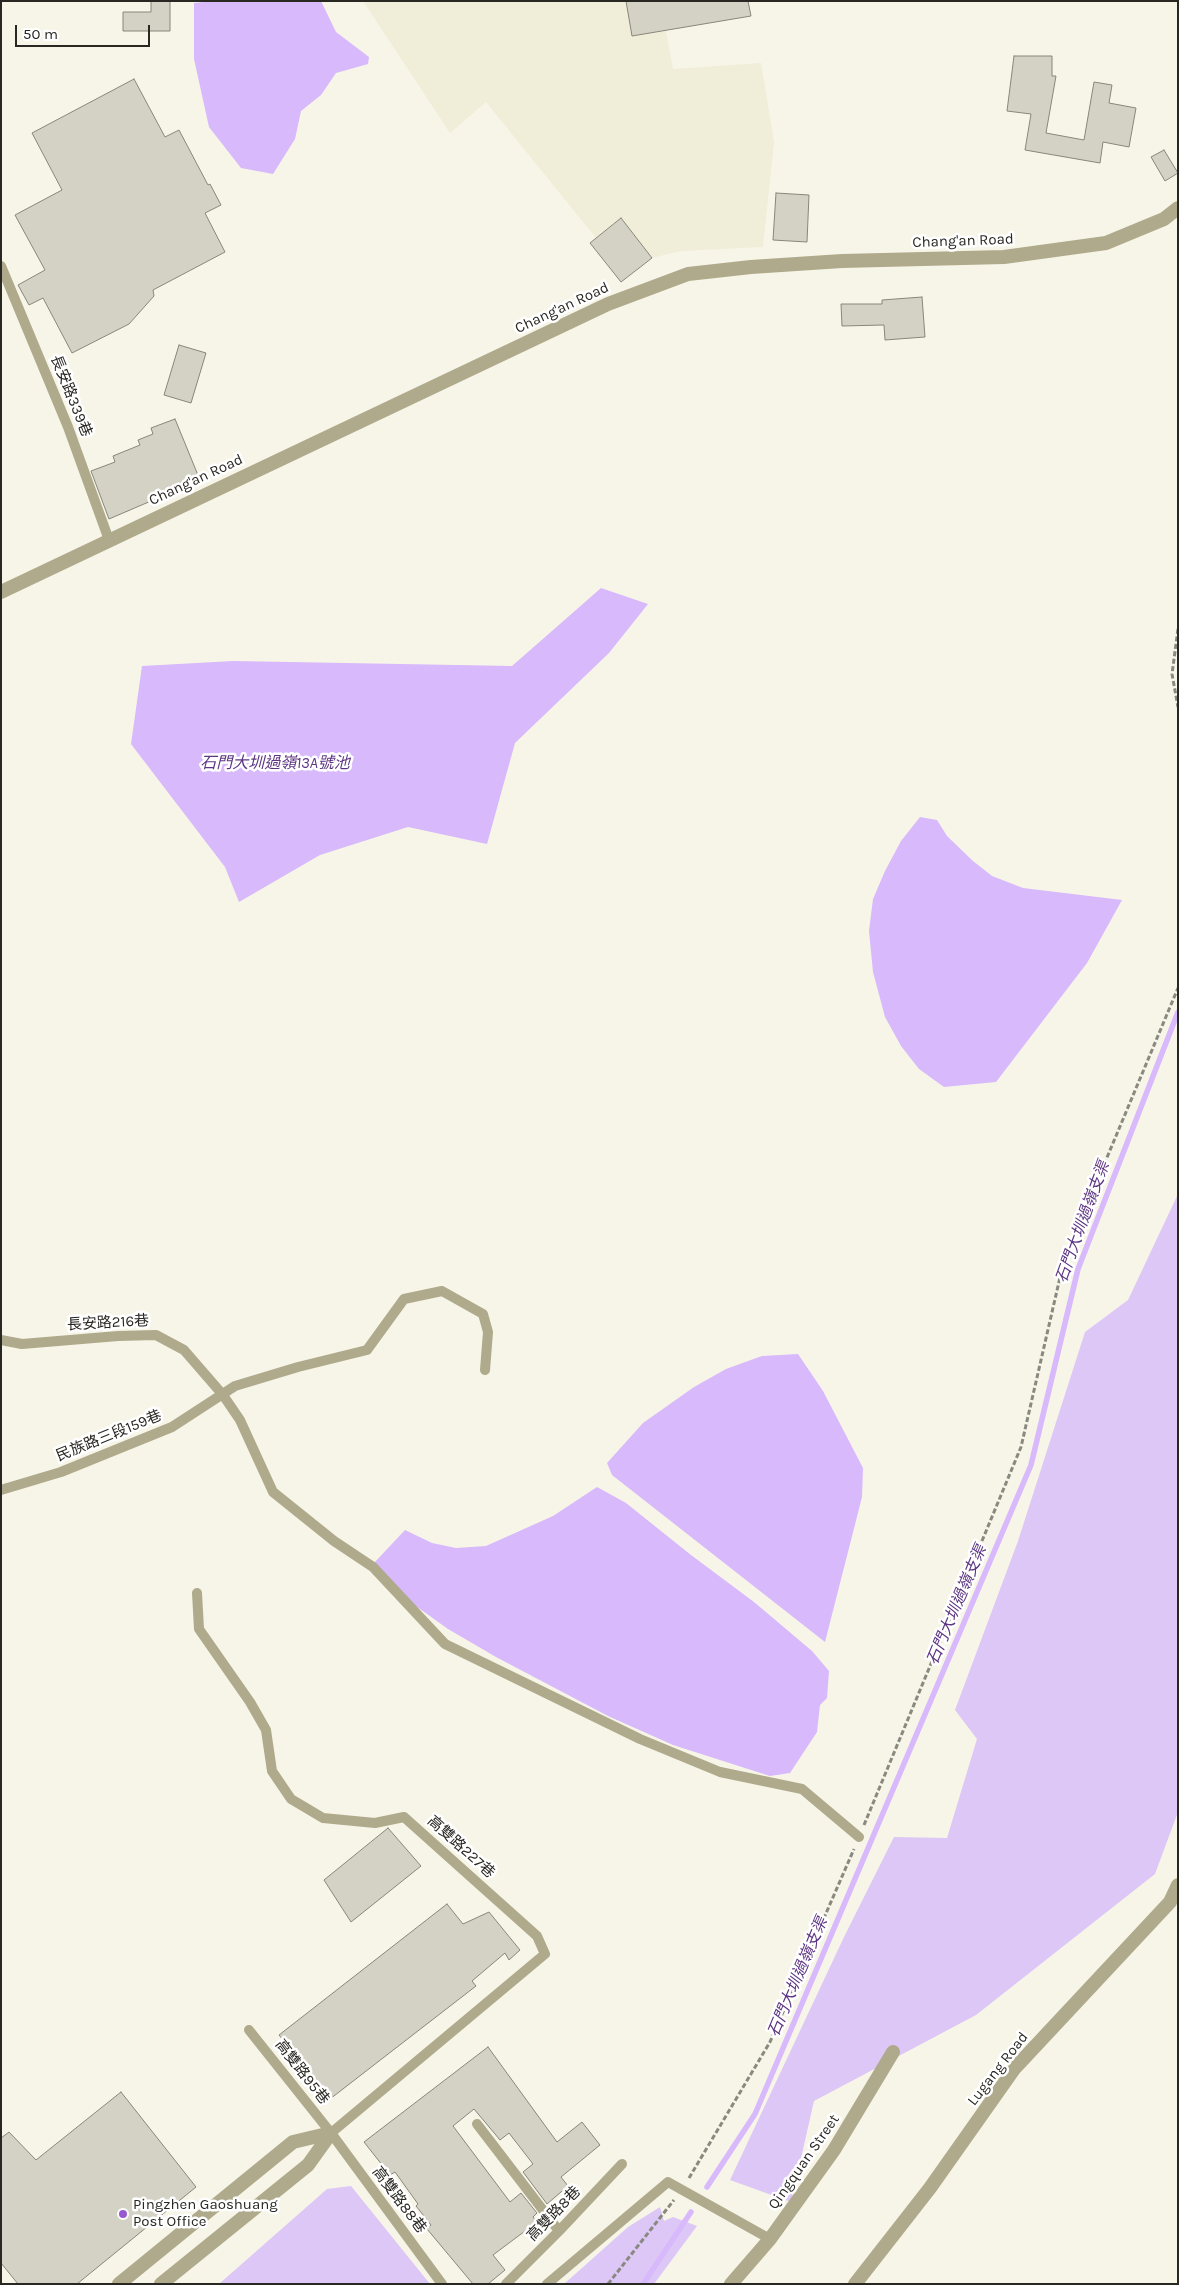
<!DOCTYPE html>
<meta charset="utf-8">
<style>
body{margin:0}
#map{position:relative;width:1179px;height:2285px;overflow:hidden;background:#f7f5e8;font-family:Karla,sans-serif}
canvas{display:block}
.frame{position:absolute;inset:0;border:2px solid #282722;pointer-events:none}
.scale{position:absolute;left:15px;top:25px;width:135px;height:22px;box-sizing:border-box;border:2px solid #282722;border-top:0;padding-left:6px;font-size:15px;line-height:18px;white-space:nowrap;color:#282722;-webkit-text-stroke:4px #fff;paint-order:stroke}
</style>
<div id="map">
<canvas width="1179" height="2285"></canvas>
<div class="frame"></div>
<div class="scale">50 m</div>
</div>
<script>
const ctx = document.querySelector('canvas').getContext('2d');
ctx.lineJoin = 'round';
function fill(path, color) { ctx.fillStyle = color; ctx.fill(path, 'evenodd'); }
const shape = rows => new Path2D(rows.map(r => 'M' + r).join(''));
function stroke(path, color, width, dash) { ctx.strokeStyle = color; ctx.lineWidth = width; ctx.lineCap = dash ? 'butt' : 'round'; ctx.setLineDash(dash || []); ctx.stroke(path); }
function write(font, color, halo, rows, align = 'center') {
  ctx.font = font + ' Karla,"Noto Sans TC",sans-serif'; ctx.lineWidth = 5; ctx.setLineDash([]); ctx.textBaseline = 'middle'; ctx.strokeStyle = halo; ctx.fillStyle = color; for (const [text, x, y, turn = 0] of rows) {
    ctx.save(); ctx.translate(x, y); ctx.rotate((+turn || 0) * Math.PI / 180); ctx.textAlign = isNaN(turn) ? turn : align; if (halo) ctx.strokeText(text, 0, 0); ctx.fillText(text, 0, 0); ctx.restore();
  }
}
fill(shape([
 [363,1,626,1,632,36,666,31,673,69,761,63,774,142,763,247,681,251,652,258,621,218,596,238,486,102,450,133]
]), '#f0edd8');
fill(shape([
 [1178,1194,1178,1812,1155,1874,976,2015,814,2101,791,2202,730,2180,844,1937,894,1837,947,1838,977,1739,955,1710,1018,1541,1085,1332,1128,1300],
 [351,2186,430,2284,219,2284,327,2189],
 [660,2207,664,2221,673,2217,697,2226,654,2284,564,2284,628,2227]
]), '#dcc7f6');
fill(shape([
 [212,1,321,1,336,32,369,57,368,64,336,73,321,95,301,111,295,139,273,174,241,168,209,127,194,59,194,3],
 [601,588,648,604,609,653,515,743,487,844,408,827,320,855,239,902,225,867,131,744,142,666,233,661,512,666],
 [920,817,937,820,947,836,973,861,992,876,1023,888,1122,900,1087,963,996,1082,944,1087,919,1069,901,1046,885,1017,873,972,869,931,873,899,885,871,901,841],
 [798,1354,823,1391,863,1468,862,1497,825,1642,612,1475,607,1463,643,1423,694,1387,726,1369,762,1356],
 [597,1487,626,1503,691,1555,754,1602,812,1651,829,1671,827,1698,820,1705,817,1732,790,1773,770,1776,673,1745,608,1716,496,1657,448,1629,413,1604,374,1563,405,1530,432,1543,456,1548,486,1546,553,1516]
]), '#d7b9fc');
stroke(shape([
 [707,2187,755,2114,1031,1465,1078,1269,1178,1012],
 [643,2284,691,2212]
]), '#d7b9fc', 5.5);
const building = shape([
 [151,1,170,1,170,31,123,31,123,12,151,12,151,1],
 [626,1,748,1,751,16,632,36,626,1],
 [1014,56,1052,56,1052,76,1056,76,1046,133,1084,140,1094,82,1112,85,1109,103,1136,108,1129,147,1103,142,1100,163,1025,150,1031,114,1007,111,1014,56],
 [134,79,165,137,179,130,208,185,210,184,221,205,205,213,225,252,153,290,154,296,129,324,72,353,43,298,29,305,18,285,45,270,15,215,62,190,32,133,134,79],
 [1164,150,1178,173,1165,181,1151,157,1164,150],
 [776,193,809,195,807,242,773,240,776,193],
 [621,218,652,258,621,282,590,243,621,218],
 [922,297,925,337,885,340,884,325,842,326,841,304,882,304,882,300,922,297],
 [179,345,206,353,191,403,164,395,179,345],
 [175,419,200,480,109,519,91,471,115,462,113,456,140,445,138,440,153,434,151,428,175,419],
 [388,1828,421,1866,351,1922,324,1880,388,1828],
 [447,1904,463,1924,489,1912,520,1950,509,1960,505,1953,472,1981,476,1986,330,2099,279,2035,447,1904],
 [488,2047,557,2142,582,2122,600,2145,561,2177,568,2186,547,2204,523,2172,533,2164,509,2133,500,2140,474,2109,453,2126,510,2202,521,2193,537,2213,533,2217,537,2222,493,2255,505,2270,488,2284,473,2284,427,2229,431,2225,416,2206,418,2204,395,2172,390,2175,364,2142,488,2047],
 [121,2092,196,2187,77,2284,18,2284,1,2263,1,2138,9,2132,36,2160,121,2092]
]);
fill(building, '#d4d2c5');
stroke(building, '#88867b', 1);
stroke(shape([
 [1178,629,1172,674,1178,707],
 [864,1825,1021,1447,1064,1260,1178,988],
 [689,2178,770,2042,854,1849],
 [608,2284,674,2200]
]), '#8a8980', 3, [5, 2.5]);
stroke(shape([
 [1,266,68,427,109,540],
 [1,1340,22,1344,118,1336,156,1335,184,1350,223,1395,240,1420,273,1492,334,1541,373,1567,445,1644,640,1739,720,1772,802,1789,859,1837],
 [1,1490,61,1472,172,1427,235,1386,298,1367,367,1350,404,1299,442,1291,483,1314,488,1332,485,1370],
 [197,1593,199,1629,250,1702,266,1730,272,1771,291,1799,323,1818,375,1823,404,1817,537,1936,545,1954,331,2133],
 [249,2030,331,2133,442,2284],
 [477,2124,559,2231],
 [506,2284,559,2231,622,2164],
 [547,2284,668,2182,770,2239]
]), '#afaa8b', 10);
stroke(shape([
 [731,2284,770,2239,834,2150,893,2052]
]), '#afaa8b', 14);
stroke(shape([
 [1,592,608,304,688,274,751,267,842,261,1004,257,1106,243,1164,219,1178,208],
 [119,2284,293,2142,331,2133],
 [161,2284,308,2165,331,2133],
 [855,2284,930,2188,1014,2069,1170,1902,1178,1885]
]), '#afaa8b', 14);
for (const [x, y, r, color] of [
 [123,2214,5,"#9659d0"]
]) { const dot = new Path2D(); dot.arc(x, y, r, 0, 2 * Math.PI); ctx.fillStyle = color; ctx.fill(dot); stroke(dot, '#fff', 2); }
write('15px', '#282722', '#fff', [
 ["Chang'an Road",963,241,-2],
 ["Chang'an Road",562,308,-25],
 ["長安路339巷",71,396,68],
 ["Chang'an Road",196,480,-25],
 ["長安路216巷",108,1323,-3],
 ["民族路三段159巷",109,1436,-22],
 ["高雙路227巷",461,1847,42],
 ["Lugang Road",998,2069,-52],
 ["高雙路95巷",302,2072,52],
 ["Qingquan Street",804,2162,-55],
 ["高雙路88巷",399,2200,53],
 ["高雙路8巷",554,2214,-46]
]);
write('15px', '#282722', '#fff', [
 ["Pingzhen Gaoshuang",133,2205],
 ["Post Office",133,2222]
], 'left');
write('italic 16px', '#5d3683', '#fff', [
 ["石門大圳過嶺13A號池",275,763],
 ["石門大圳過嶺支渠",1083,1222,-70],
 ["石門大圳過嶺支渠",957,1605,-67],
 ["石門大圳過嶺支渠",798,1977,-67]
]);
</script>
